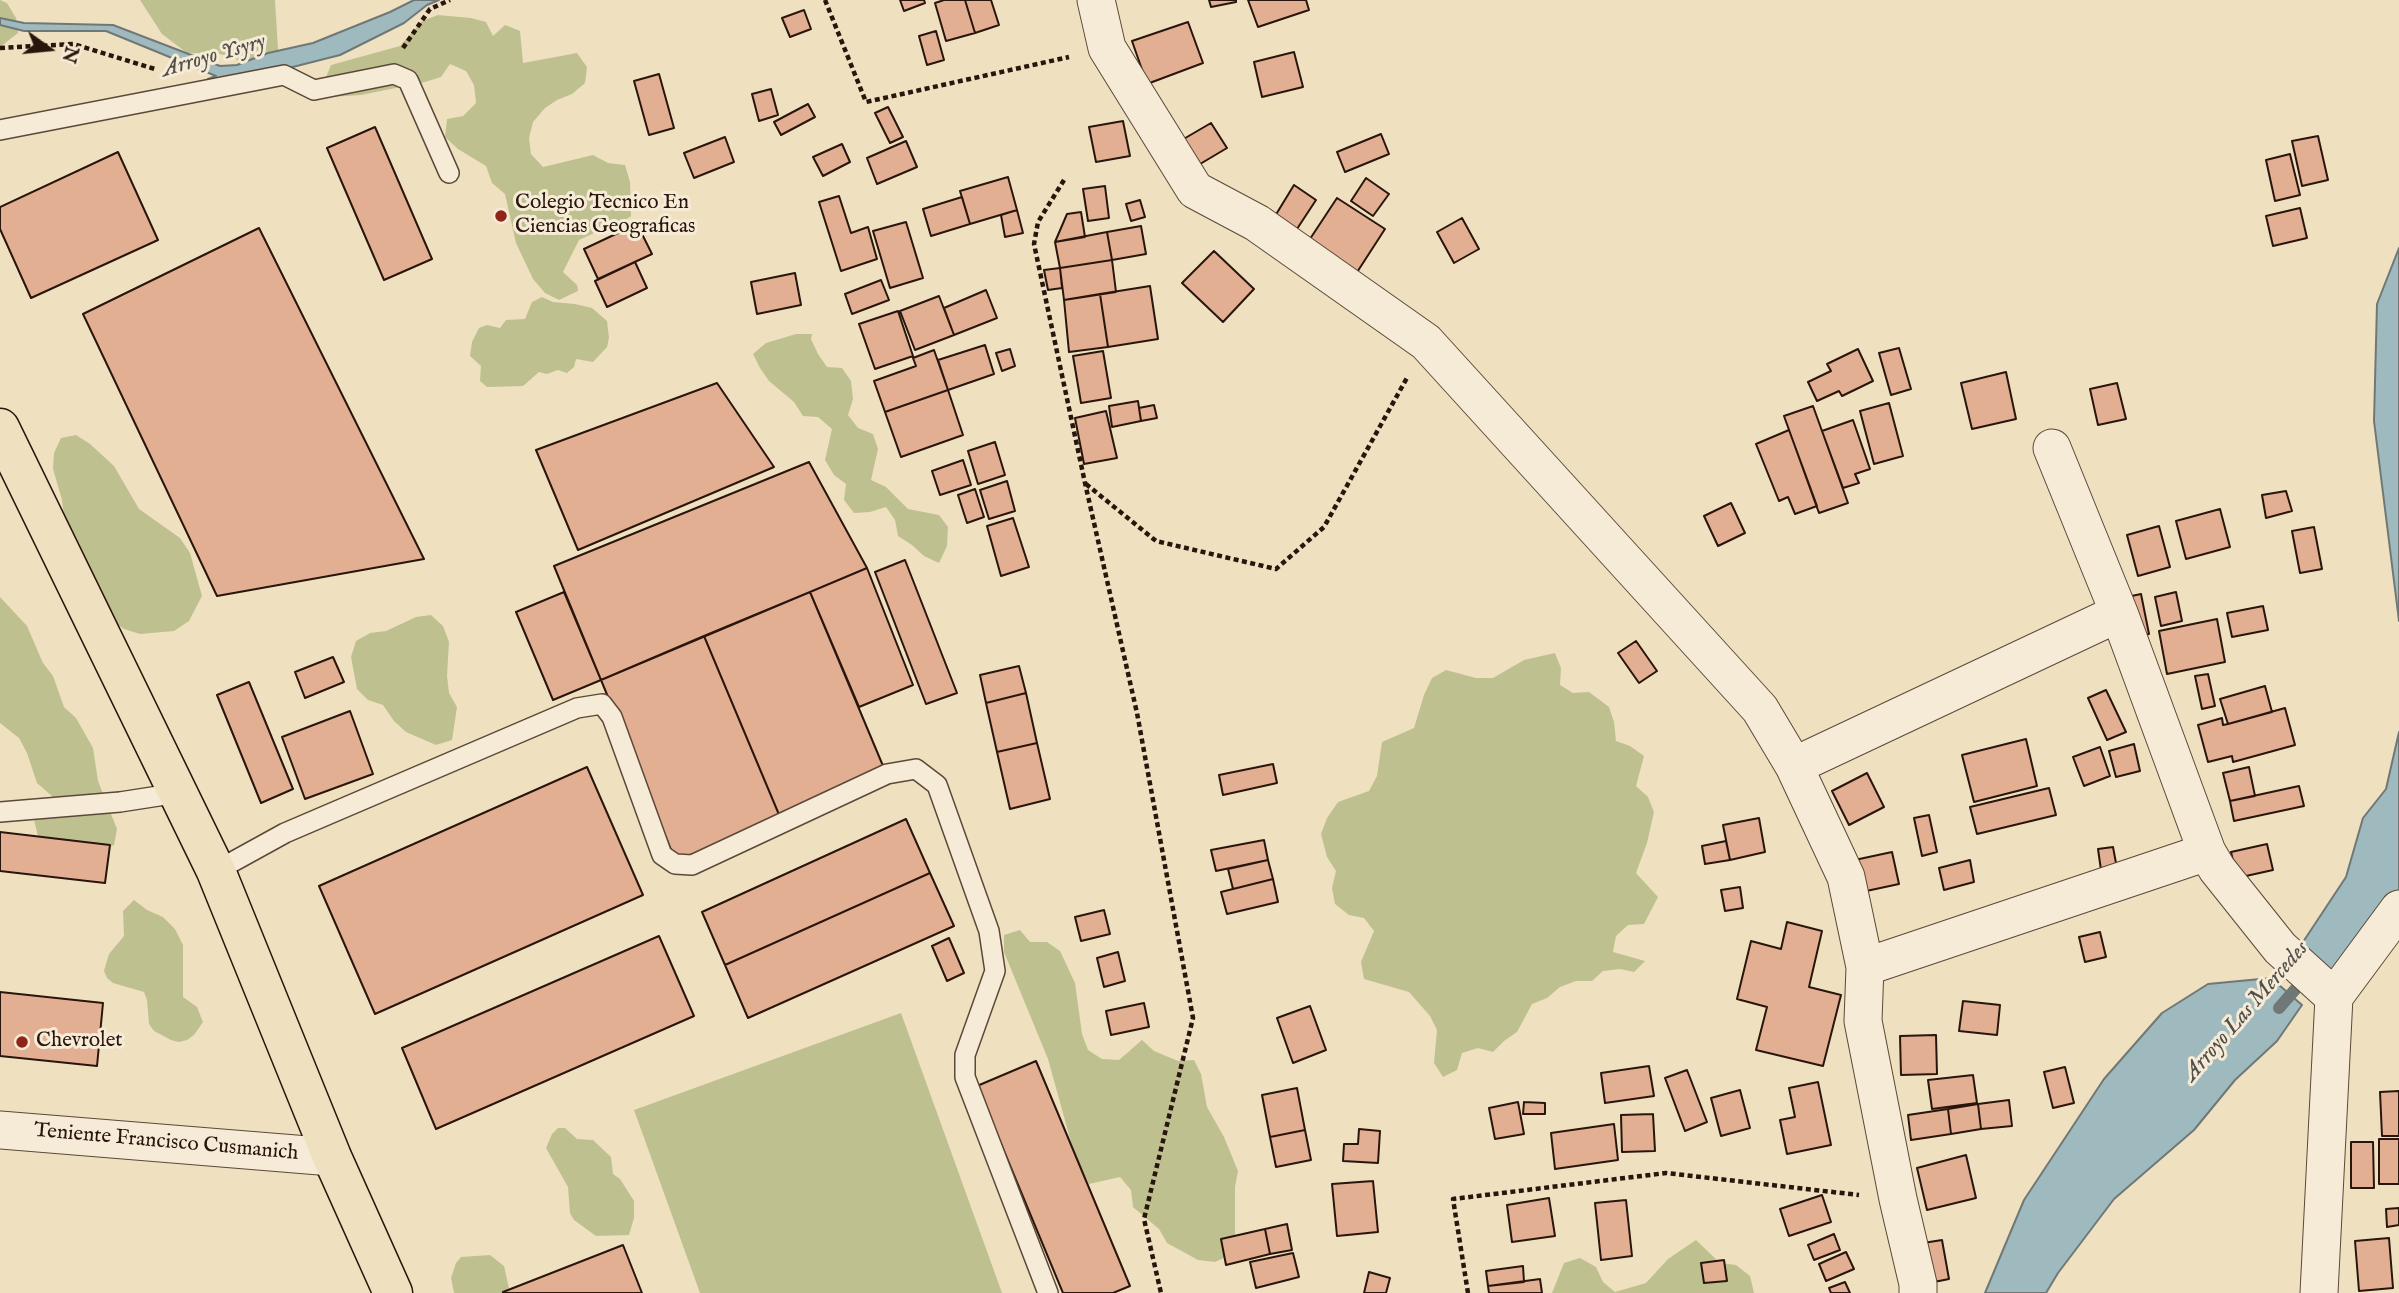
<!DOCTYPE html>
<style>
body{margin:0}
#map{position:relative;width:2399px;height:1293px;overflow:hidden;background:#efe0c0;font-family:"IM FELL English",serif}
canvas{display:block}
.north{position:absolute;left:14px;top:14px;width:70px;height:70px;-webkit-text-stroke:5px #f5ebd6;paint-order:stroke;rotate:105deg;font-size:19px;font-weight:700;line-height:28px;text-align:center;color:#2a150c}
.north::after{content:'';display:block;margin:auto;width:24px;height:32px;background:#2a150c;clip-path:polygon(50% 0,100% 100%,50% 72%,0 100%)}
</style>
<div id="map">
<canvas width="2399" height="1293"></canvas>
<div class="north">N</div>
</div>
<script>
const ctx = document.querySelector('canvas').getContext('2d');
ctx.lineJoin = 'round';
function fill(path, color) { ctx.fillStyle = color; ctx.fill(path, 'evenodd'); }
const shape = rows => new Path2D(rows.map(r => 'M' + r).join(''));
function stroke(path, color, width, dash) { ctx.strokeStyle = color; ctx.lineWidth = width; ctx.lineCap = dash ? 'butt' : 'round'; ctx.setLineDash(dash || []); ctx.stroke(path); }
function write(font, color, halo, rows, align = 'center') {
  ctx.font = font + ' "IM FELL English",serif'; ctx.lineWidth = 6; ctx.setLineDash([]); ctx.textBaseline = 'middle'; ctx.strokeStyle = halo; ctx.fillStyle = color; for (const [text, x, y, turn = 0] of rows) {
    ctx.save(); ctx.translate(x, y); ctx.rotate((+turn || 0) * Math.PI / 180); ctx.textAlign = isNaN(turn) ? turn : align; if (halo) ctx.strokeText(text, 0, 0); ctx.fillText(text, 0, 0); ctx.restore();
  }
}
fill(shape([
 [0,0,7,3,16,18,18,33,0,47],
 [140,0,275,0,279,65,248,69,235,58,220,54,187,53,162,34],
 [438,15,471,18,486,22,493,36,505,25,520,31,523,63,577,53,587,67,585,83,572,94,557,100,545,108,533,122,529,138,531,154,543,167,593,155,608,163,625,165,630,182,631,216,624,221,605,228,579,240,563,272,577,285,578,291,559,300,545,293,533,279,516,243,505,194,492,183,486,166,458,149,445,137,447,119,463,116,476,103,474,85,466,71,450,64,441,77,425,82,361,95,330,97,324,82,331,65,400,46,422,21],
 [542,297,553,302,575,304,592,308,607,321,609,338,607,347,593,362,576,359,574,367,567,373,558,370,547,374,539,372,523,386,487,387,480,381,481,366,470,356,472,342,479,328,487,325,500,328,506,320,525,319,532,302],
 [796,334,812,334,811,339,818,354,827,367,842,368,851,381,853,399,848,415,858,428,873,434,878,449,871,480,886,487,908,509,939,515,948,527,947,546,939,563,924,556,912,545,898,536,895,520,886,507,870,512,854,513,844,500,846,484,834,475,825,460,832,429,818,417,803,416,794,402,769,381,760,368,753,354,766,343],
 [76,435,90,444,114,466,139,509,180,538,190,553,202,596,189,621,174,631,140,634,124,629,110,619,68,552,62,500,53,469,54,453,61,438],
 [0,597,27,626,43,663,53,676,64,707,76,718,93,748,98,781,117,829,114,845,98,851,50,848,38,836,34,820,61,804,37,783,27,753,19,738,0,723],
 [431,615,443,626,449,642,447,676,449,693,457,707,452,740,436,745,406,732,394,721,383,705,368,700,357,689,351,657,356,641,370,633,386,631,416,617],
 [1555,653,1561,668,1560,685,1573,693,1589,692,1609,707,1614,722,1616,741,1630,746,1644,756,1636,786,1648,797,1654,812,1647,843,1636,873,1658,897,1644,924,1628,925,1616,936,1613,952,1645,961,1634,972,1620,969,1603,971,1592,981,1576,981,1560,987,1547,998,1532,1004,1517,1032,1504,1041,1493,1052,1478,1048,1462,1053,1457,1070,1443,1077,1434,1063,1437,1030,1430,1016,1409,992,1364,979,1361,962,1374,931,1364,918,1349,915,1335,904,1332,888,1336,871,1327,857,1321,834,1327,818,1338,802,1369,791,1377,776,1382,742,1414,728,1424,695,1432,678,1446,670,1476,678,1493,678,1524,660],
 [134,900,147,910,163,917,175,929,183,945,183,997,197,1007,203,1022,194,1035,187,1040,179,1042,171,1040,154,1031,149,1024,147,1000,144,992,113,983,107,978,104,971,109,954,124,936,123,911],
 [1020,930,1030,942,1047,942,1060,951,1075,983,1082,1034,1088,1050,1102,1059,1119,1060,1142,1040,1154,1051,1178,1061,1194,1060,1201,1074,1207,1107,1224,1137,1238,1171,1235,1187,1235,1238,1230,1255,1215,1262,1198,1260,1167,1243,1159,1229,1133,1207,1131,1190,1120,1177,1089,1184,1074,1153,1048,1059,1004,952,1004,935],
 [901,1013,1002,1293,700,1293,634,1110],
 [558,1128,565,1128,577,1139,593,1140,611,1157,613,1174,620,1179,634,1201,634,1218,629,1235,596,1236,574,1220,570,1213,568,1187,546,1148,552,1134],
 [1696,1240,1720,1263,1736,1265,1750,1276,1754,1293,1552,1293,1564,1263,1580,1258,1596,1267,1603,1282,1615,1292,1646,1283,1668,1259],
 [490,1255,504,1266,510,1293,454,1293,451,1278,456,1263,461,1257]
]), '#bec18f');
const water = shape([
 [414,0,439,0,427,5,404,23,340,55,277,71,219,82,208,79,216,76,106,31,24,31,0,25,0,18,24,23,113,25,220,66,237,65,268,53,313,43,390,12,414,0],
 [2399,248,2399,621,2374,421,2377,304,2399,248],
 [2399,732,2399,894,2338,978,2301,945,2346,877,2363,818,2386,789,2399,732],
 [2271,978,2302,1005,2277,1041,2235,1080,2194,1130,2114,1199,2058,1273,2046,1293,1985,1293,2024,1200,2104,1079,2162,1013,2208,984,2271,978]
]);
fill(water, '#9fbabe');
stroke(water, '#707877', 2);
stroke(shape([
 [2279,1008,2306,977]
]), '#707877', 12);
const building = shape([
 [900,0,924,0,925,3,904,11,900,0],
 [944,0,965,0,975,33,946,41,935,3,944,0],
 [965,0,991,0,999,25,975,33,965,0],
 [1209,0,1236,0,1236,2,1211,7,1209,0],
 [1248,0,1306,0,1309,10,1258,27,1248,0],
 [804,10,811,29,790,37,782,18,804,10],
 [1188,22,1203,63,1147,84,1132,41,1188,22],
 [936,31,944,60,927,65,919,36,936,31],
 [1294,52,1303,87,1262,97,1254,62,1294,52],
 [659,74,674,128,649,135,634,81,659,74],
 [771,89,778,115,759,121,752,94,771,89],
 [808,104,815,117,781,135,774,122,808,104],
 [888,107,903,137,890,143,875,113,888,107],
 [1123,121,1130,156,1096,162,1089,127,1123,121],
 [1211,123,1227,148,1190,170,1175,144,1211,123],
 [375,127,432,259,384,280,327,148,375,127],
 [1381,134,1389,154,1345,172,1337,152,1381,134],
 [2318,136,2328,180,2302,186,2292,141,2318,136],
 [725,137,734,162,694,178,684,153,725,137],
 [906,141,917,167,877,184,867,158,906,141],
 [842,144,850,162,823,176,813,157,842,144],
 [118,152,158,240,31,298,0,229,0,207,118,152],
 [2290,154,2300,195,2275,201,2266,160,2290,154],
 [1008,177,1017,210,970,224,960,191,1008,177],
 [1366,178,1389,194,1373,216,1351,201,1366,178],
 [1294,185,1316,200,1293,235,1272,221,1294,185],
 [1105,186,1109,218,1088,221,1083,189,1105,186],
 [839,196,851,233,868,227,877,259,841,271,819,202,839,196],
 [962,197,970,224,931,236,923,209,962,197],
 [1337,198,1385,229,1352,280,1304,248,1337,198],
 [1140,200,1145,217,1131,221,1126,204,1140,200],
 [2300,208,2307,238,2273,246,2266,216,2300,208],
 [1017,210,1023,233,1005,237,1001,215,1017,210],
 [1081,212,1085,237,1055,242,1067,214,1081,212],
 [1462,218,1479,249,1454,263,1437,232,1462,218],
 [906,222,923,278,890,288,873,231,906,222],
 [637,224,652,254,598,279,584,249,637,224],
 [1141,226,1146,254,1112,260,1107,232,1141,226],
 [259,228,424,559,217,596,83,314,259,228],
 [1107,232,1112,260,1060,268,1055,242,1107,232],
 [1214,251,1254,289,1223,322,1182,283,1214,251],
 [1112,260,1116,292,1064,300,1060,268,1112,260],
 [635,262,647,288,607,307,595,281,635,262],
 [1060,268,1062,288,1048,290,1044,270,1060,268],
 [795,273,801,305,757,314,751,282,795,273],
 [881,280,889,300,852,314,845,294,881,280],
 [1150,286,1158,339,1108,347,1100,294,1150,286],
 [986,290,997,318,954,335,944,308,986,290],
 [1100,294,1108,347,1069,352,1064,300,1100,294],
 [939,296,954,335,915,350,900,311,939,296],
 [898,311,913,356,875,369,859,324,898,311],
 [985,345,994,374,948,390,938,360,985,345],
 [1899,348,1911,389,1891,395,1879,353,1899,348],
 [1010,349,1015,366,1002,371,996,353,1010,349],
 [1858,349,1873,381,1842,396,1839,391,1817,401,1808,382,1831,371,1827,364,1858,349],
 [934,350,948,390,885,412,874,381,916,366,913,358,934,350],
 [1103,351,1111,398,1081,403,1073,356,1103,351],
 [2006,372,2016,419,1972,429,1961,383,2006,372],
 [717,383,774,467,578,550,536,450,717,383],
 [2117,383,2126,419,2098,425,2090,389,2117,383],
 [948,390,963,435,901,457,885,412,948,390],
 [1138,401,1141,421,1112,427,1109,406,1138,401],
 [1889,403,1903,456,1874,464,1860,411,1889,403],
 [1154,405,1157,418,1141,421,1139,408,1154,405],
 [1813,406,1848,503,1819,513,1784,416,1813,406],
 [1106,411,1117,458,1084,464,1075,418,1106,411],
 [1853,420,1870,469,1855,474,1859,483,1843,488,1822,431,1853,420],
 [1789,430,1817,506,1795,514,1788,497,1779,501,1756,444,1789,430],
 [995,442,1005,475,978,484,968,451,995,442],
 [963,460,971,485,940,495,932,471,963,460],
 [809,462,867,568,601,680,554,566,809,462],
 [1007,481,1015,511,989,519,980,490,1007,481],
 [975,489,984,517,967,523,958,495,975,489],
 [2286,491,2292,511,2266,518,2262,495,2286,491],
 [1731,503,1745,533,1718,546,1704,516,1731,503],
 [2220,509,2230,547,2186,559,2176,521,2220,509],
 [1013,518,1029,567,1001,576,987,526,1013,518],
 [2159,526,2170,567,2138,576,2127,535,2159,526],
 [2314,527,2322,569,2300,573,2292,531,2314,527],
 [905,560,957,693,926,704,875,572,905,560],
 [867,568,913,685,859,707,810,592,867,568],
 [564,592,601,680,553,700,516,612,564,592],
 [810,592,886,773,780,817,704,636,810,592],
 [2176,592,2182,621,2161,626,2155,597,2176,592],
 [2141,594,2149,634,2136,637,2127,597,2141,594],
 [2263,606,2268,630,2232,637,2227,613,2263,606],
 [2217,619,2225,662,2167,674,2159,631,2217,619],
 [704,636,780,817,676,862,601,680,704,636],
 [1636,641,1657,671,1639,683,1618,653,1636,641],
 [333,657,344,682,305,698,295,672,333,657],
 [1019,666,1026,693,986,703,980,675,1019,666],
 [2208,674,2215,706,2202,709,2195,676,2208,674],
 [249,682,293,789,261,803,217,695,249,682],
 [2265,686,2272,712,2228,724,2220,699,2265,686],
 [2106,690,2126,732,2107,740,2088,698,2106,690],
 [1026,693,1037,743,997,752,986,703,1026,693],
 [2285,708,2295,745,2233,762,2232,756,2208,762,2198,725,2222,718,2223,725,2228,724,2285,708],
 [350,711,373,774,305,799,282,737,350,711],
 [2026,739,2037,786,1974,802,1962,755,2026,739],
 [1037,743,1050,799,1010,809,997,752,1037,743],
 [2134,744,2140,771,2116,777,2109,751,2134,744],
 [2100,747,2110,776,2084,786,2073,757,2100,747],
 [1273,764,1277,783,1223,795,1219,775,1273,764],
 [587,767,643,895,375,1014,319,886,587,767],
 [2249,767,2255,796,2230,801,2223,773,2249,767],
 [1867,773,1884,807,1849,825,1832,791,1867,773],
 [2299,786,2304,806,2234,821,2230,801,2299,786],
 [2049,788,2056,815,1977,834,1970,807,2049,788],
 [1929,815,1937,852,1922,856,1914,818,1929,815],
 [1759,818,1765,852,1730,860,1723,825,1759,818],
 [906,819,930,873,725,965,702,912,906,819],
 [0,832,110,845,105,883,0,871,0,832],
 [1264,840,1268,860,1216,871,1211,850,1264,840],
 [1726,841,1730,860,1705,864,1702,846,1726,841],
 [2267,844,2273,870,2237,878,2231,852,2267,844],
 [2113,847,2118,874,2102,877,2098,849,2113,847],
 [1892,852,1899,884,1857,893,1850,861,1892,852],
 [1268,860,1273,879,1233,889,1228,869,1268,860],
 [1970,860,1974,882,1944,890,1939,868,1970,860],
 [930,873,954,926,748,1018,725,965,930,873],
 [1273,879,1278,902,1227,914,1221,892,1273,879],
 [1740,887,1743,908,1725,911,1721,890,1740,887],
 [1104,910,1110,934,1081,941,1075,917,1104,910],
 [1787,922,1822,931,1809,987,1841,995,1823,1066,1756,1050,1767,1007,1737,999,1751,941,1781,949,1787,922],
 [2100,932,2106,957,2085,962,2079,937,2100,932],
 [659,936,694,1016,436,1129,402,1048,659,936],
 [949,938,964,973,947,981,932,946,949,938],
 [1118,952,1125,981,1104,987,1097,958,1118,952],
 [0,992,103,1003,97,1066,0,1056,0,992],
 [1963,1001,2000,1005,1997,1035,1959,1031,1963,1001],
 [1144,1003,1149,1027,1111,1035,1106,1011,1144,1003],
 [1310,1006,1326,1050,1293,1063,1277,1018,1310,1006],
 [1936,1035,1937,1074,1901,1075,1900,1036,1936,1035],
 [1036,1061,1130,1286,1113,1293,1063,1293,977,1086,1036,1061],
 [1649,1066,1654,1096,1605,1103,1601,1073,1649,1066],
 [2065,1067,2074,1103,2053,1108,2044,1072,2065,1067],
 [1687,1070,1707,1122,1685,1131,1665,1078,1687,1070],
 [1973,1075,1977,1103,1932,1109,1928,1080,1973,1075],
 [1818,1082,1831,1145,1787,1154,1780,1120,1795,1117,1789,1088,1818,1082],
 [1297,1088,1305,1130,1270,1137,1262,1095,1297,1088],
 [1740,1090,1750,1128,1721,1136,1711,1098,1740,1090],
 [2399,1091,2399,1136,2382,1136,2380,1092,2399,1091],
 [2009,1100,2012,1126,1981,1129,1978,1104,2009,1100],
 [1518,1102,1524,1134,1495,1139,1489,1108,1518,1102],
 [1524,1102,1545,1103,1545,1114,1523,1114,1524,1102],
 [1978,1104,1981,1129,1951,1134,1948,1109,1978,1104],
 [1948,1109,1951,1134,1911,1140,1908,1115,1948,1109],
 [1653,1114,1655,1151,1622,1152,1621,1115,1653,1114],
 [1614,1124,1618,1160,1555,1169,1551,1133,1614,1124],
 [1359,1129,1380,1131,1378,1163,1343,1161,1344,1144,1358,1144,1359,1129],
 [1305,1130,1311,1160,1276,1167,1270,1137,1305,1130],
 [2379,1139,2399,1139,2399,1184,2379,1184,2379,1139],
 [2351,1142,2373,1142,2374,1188,2351,1188,2351,1142],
 [1966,1155,1976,1198,1927,1210,1917,1168,1966,1155],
 [1373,1181,1378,1232,1337,1236,1332,1184,1373,1181],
 [1822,1195,1831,1222,1789,1236,1780,1209,1822,1195],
 [1549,1198,1555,1236,1512,1242,1507,1205,1549,1198],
 [1626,1200,1632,1256,1601,1260,1595,1203,1626,1200],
 [2399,1208,2399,1225,2387,1227,2386,1209,2399,1208],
 [1287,1224,1292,1250,1270,1254,1265,1229,1287,1224],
 [1265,1229,1270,1254,1226,1265,1221,1239,1265,1229],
 [1834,1234,1840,1250,1814,1260,1808,1245,1834,1234],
 [2389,1238,2393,1288,2359,1291,2355,1241,2389,1238],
 [1942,1240,1949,1279,1924,1284,1917,1244,1942,1240],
 [623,1245,642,1293,503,1293,503,1292,623,1245],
 [1846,1252,1854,1269,1826,1281,1819,1264,1846,1252],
 [1293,1253,1299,1277,1256,1288,1250,1262,1293,1253],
 [1724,1260,1727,1281,1704,1283,1701,1263,1724,1260],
 [1523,1266,1524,1282,1488,1286,1486,1271,1523,1266],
 [1369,1272,1390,1278,1386,1293,1364,1293,1369,1272],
 [1540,1279,1542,1293,1489,1293,1488,1286,1540,1279],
 [1845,1282,1850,1293,1831,1293,1829,1288,1845,1282]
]);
fill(building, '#e2af93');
stroke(building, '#2a150c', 2);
const service = shape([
 [0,130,284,75,314,90,394,74,408,80,449,173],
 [0,812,120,802,178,793],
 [216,871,285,833,577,708,602,704,612,717,662,855,675,864,692,865,887,774,916,769,937,785,989,931,995,971,965,1055,965,1077,1048,1293]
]);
const minor = shape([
 [1096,0,1107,48,1195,190,1257,223,1426,342,1760,709,1794,766,1846,877,1865,967,1863,1021,1898,1199,1918,1284,1918,1293],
 [2052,448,2119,613,2207,852,2217,869,2280,948,2334,997],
 [1794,766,2119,613],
 [1865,967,2207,852],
 [0,1130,332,1157],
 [2319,1293,2334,997,2399,909]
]);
const trunk = shape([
 [0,428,216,871,332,1157,393,1293]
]);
stroke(service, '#5b4839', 22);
stroke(minor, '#5b4839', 39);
stroke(trunk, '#2a150c', 41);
stroke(shape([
 [825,0,866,102,1069,57],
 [0,48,73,44,155,69],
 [403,48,430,9,450,0],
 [1064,180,1038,222,1034,244,1085,483,1137,713,1193,1018,1144,1219,1161,1293],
 [1086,484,1156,541,1276,569,1324,527,1408,376],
 [1468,1293,1453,1199,1666,1173,1859,1195]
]), '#2a150c', 4.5, [5, 3.5]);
stroke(service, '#f5ebd6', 19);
stroke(minor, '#f5ebd6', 37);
stroke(trunk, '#efe0c0', 38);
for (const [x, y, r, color] of [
 [501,216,7,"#8f2418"],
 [22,1042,7,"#8f2418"]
]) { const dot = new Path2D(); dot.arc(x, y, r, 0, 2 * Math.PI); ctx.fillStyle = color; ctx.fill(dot); stroke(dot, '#f5ebd6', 2.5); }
write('21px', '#2a150c', '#f5ebd6', [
 ["Colegio Tecnico En",515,204],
 ["Ciencias Geograficas",515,228],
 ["Chevrolet",36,1042]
], 'left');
write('21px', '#2a150c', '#f5ebd6', [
 ["Teniente Francisco Cusmanich",166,1143,5]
]);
write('italic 23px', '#534f4a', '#f5ebd6', [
 ["Arroyo Ysyry",214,57,-16],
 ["Arroyo Las Mercedes",2247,1012,-49]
]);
</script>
